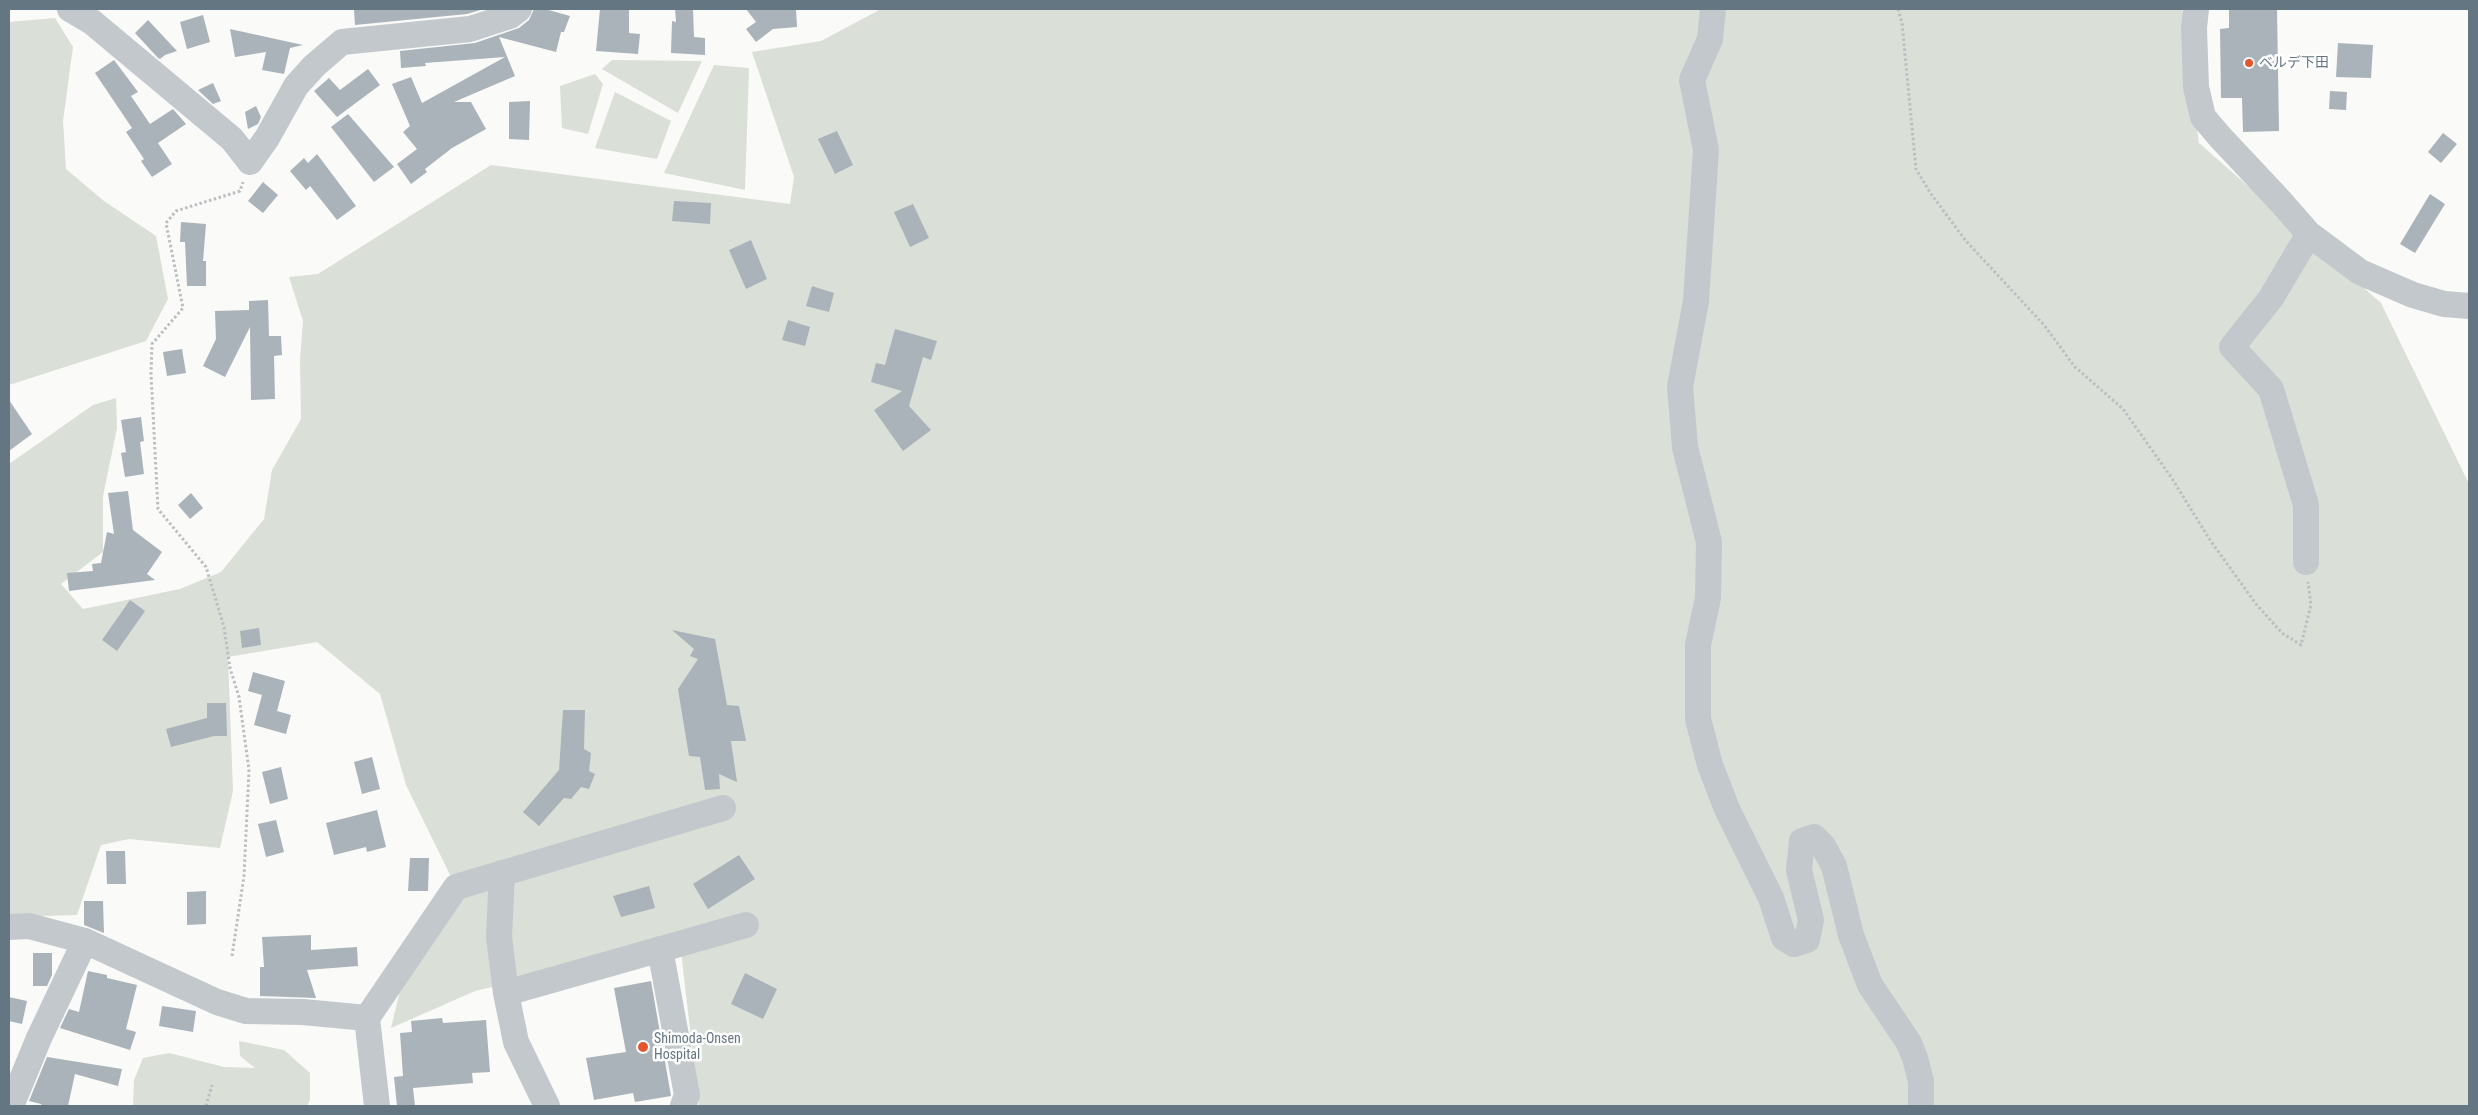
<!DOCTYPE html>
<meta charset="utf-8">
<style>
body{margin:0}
#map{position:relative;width:2478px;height:1115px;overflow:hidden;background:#fafaf8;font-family:"Roboto Condensed",sans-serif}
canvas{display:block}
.frame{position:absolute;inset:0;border:10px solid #657683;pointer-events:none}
</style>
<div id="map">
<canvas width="2478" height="1115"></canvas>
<div class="frame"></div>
</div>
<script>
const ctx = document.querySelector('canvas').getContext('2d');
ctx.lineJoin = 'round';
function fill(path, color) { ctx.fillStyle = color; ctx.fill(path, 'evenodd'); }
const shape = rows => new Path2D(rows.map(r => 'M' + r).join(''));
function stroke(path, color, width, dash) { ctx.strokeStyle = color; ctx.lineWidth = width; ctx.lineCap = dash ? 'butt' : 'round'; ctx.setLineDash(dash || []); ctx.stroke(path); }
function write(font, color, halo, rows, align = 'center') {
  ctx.font = font + ' "Roboto Condensed","Noto Sans JP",sans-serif'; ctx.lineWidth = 5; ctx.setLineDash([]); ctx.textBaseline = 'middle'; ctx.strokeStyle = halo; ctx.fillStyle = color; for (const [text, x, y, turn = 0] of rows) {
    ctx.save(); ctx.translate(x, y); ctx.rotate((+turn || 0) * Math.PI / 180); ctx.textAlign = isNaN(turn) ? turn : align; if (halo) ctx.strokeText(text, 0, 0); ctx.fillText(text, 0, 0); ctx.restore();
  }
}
fill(shape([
 [881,9,2182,9,2199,143,2381,303,2469,484,2469,1106,699,1106,680,943,475,991,391,1028,404,974,456,887,406,785,380,694,317,642,228,657,233,791,220,848,129,839,101,845,77,915,9,917,9,464,93,405,116,398,117,428,103,496,103,552,61,584,83,609,180,589,221,572,264,519,272,470,301,419,300,360,303,321,289,277,318,274,491,165,790,204,794,177,752,52,821,41],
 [55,18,73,47,63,121,66,169,104,201,156,236,168,299,146,341,9,385,9,22],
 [612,60,702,61,678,113,602,69],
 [714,65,749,68,745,190,664,173],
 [595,74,603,84,588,134,562,128,560,86],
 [615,92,671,121,657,159,595,148],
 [239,1041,284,1050,310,1073,310,1100,307,1106,133,1106,134,1080,143,1058,169,1053,224,1067,255,1068,240,1056]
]), '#dadfd7');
fill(shape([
 [385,9,484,9,467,14,355,25,354,10],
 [534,9,545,9,570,16,564,32,561,32,556,52,499,37,515,76,454,102,471,102,486,129,452,148,425,169,427,172,411,184,397,164,417,149,403,132,410,126,392,84,411,77,422,103,505,57,425,63,426,66,401,68,400,51,475,43,519,28,529,20],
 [600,9,629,9,629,33,640,34,638,54,596,51],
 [675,9,693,9,694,37,705,38,705,55,671,53,672,21,676,22],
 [746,9,796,9,797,27,773,29,756,42,746,29,756,22],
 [2229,9,2277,9,2279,131,2243,132,2242,98,2221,98,2220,29,2229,28],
 [203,15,210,42,187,49,180,22],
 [148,20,177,51,165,55,160,59,158,58,135,33],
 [230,29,303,45,290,48,284,74,262,70,266,52,235,57],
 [2338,43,2373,45,2371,78,2336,77],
 [114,60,138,92,131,96,150,124,173,109,186,124,158,143,172,164,152,177,141,161,144,159,126,132,132,128,95,73],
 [368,69,380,85,337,117,314,91,329,78,340,90],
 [213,83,221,101,213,104,198,90],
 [2330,91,2347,92,2346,110,2329,109],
 [530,101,529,140,509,139,509,102],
 [256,106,261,117,258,124,248,129,245,112],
 [348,114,394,167,374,182,331,127],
 [837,131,853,165,835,174,818,139],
 [2443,133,2457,144,2441,163,2428,152],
 [317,154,356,206,337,220,310,186,306,190,290,171,304,158,308,163],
 [263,182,278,195,263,213,248,201],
 [2430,194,2445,204,2415,253,2400,244],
 [674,201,711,203,710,224,672,221],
 [913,204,929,238,910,247,894,212],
 [181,222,206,224,203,261,206,261,206,286,187,286,185,242,180,242],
 [751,240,767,279,746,289,729,250],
 [812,286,834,293,829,312,806,306],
 [268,300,269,336,281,336,282,355,274,356,275,399,251,400,250,327,225,377,203,366,216,339,215,311,249,310,249,301],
 [788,320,810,327,805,346,782,340],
 [895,329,937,341,931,360,923,357,909,406,931,430,903,451,874,410,902,391,871,382,876,363,885,365],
 [182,349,186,373,167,376,163,352],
 [9,400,32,434,9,451],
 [141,417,144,441,140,442,144,474,125,477,121,453,126,452,121,420],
 [128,491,133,530,162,552,147,574,155,580,69,591,67,573,93,571,92,564,101,563,107,532,114,534,108,493],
 [191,493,203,508,190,519,178,505],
 [130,600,145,611,117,651,102,640],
 [259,628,261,645,242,648,240,631],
 [672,630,715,639,727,705,739,706,746,741,731,741,737,782,719,774,720,789,705,790,700,757,689,756,678,689,698,659,690,656,694,649],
 [253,672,285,681,277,711,291,715,286,734,254,725,262,695,248,691],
 [207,703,226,703,227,736,214,736,171,747,166,729,207,718],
 [563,710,585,710,584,749,591,753,589,771,595,774,589,789,581,787,571,799,564,798,539,826,523,812,559,770],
 [372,757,380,789,362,794,354,762],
 [281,767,288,799,270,804,262,772],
 [377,810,386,847,367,852,366,847,334,855,326,823],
 [276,820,284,852,266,857,258,824],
 [106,851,125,851,126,884,107,884],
 [739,855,755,879,708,909,693,884],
 [410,858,429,858,428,891,408,891],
 [649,886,655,908,621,917,613,896],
 [206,891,206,924,187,925,187,892],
 [84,901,103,901,104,933,84,925],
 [311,935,311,950,357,947,358,966,307,970,316,998,260,996,260,967,264,967,262,937],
 [33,953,52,953,52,975,47,986,33,986],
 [88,971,107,975,107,978,137,985,126,1029,136,1032,130,1050,60,1028,69,1009,79,1012],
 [745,973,777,989,763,1019,731,1004],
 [651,981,671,1096,635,1102,633,1093,594,1100,586,1058,626,1052,614,988],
 [9,997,27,1001,22,1024,9,1021],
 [162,1006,196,1011,193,1032,159,1026],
 [442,1018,443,1023,486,1020,490,1072,472,1073,473,1083,413,1088,415,1106,397,1106,394,1077,403,1076,400,1033,412,1032,411,1021],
 [47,1057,122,1069,118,1086,75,1074,68,1106,42,1106,41,1104,29,1101]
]), '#aab3b9');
stroke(shape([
 [1898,9,1902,23,1916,169,1931,194,1966,241,2044,325,2075,367,2123,409,2171,477,2210,540,2256,604,2282,633,2301,645,2311,605,2308,582],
 [232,956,244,876,249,770,239,697,230,668,224,627,206,567,158,509,151,374,152,344,183,308,166,223,176,211,240,191,243,182],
 [206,1106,212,1085]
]), '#bbbfc2', 3, [2.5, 2.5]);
stroke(shape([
 [70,9,92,22,232,139,250,162,267,138,296,86,314,66,342,42,470,29,510,16,519,9],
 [1713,9,1710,39,1692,80,1706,150,1696,301,1680,387,1685,447,1709,542,1708,598,1698,645,1698,719,1710,765,1727,809,1771,898,1784,938,1794,944,1807,940,1811,920,1799,870,1802,841,1814,837,1823,846,1834,866,1851,935,1870,985,1909,1043,1915,1058,1921,1081,1921,1106],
 [2196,9,2194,28,2196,87,2203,117,2220,137,2281,202,2309,234,2360,272,2413,295,2444,304,2469,306],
 [2306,562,2306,505,2271,389,2232,347,2271,298,2309,234],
 [502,873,499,937,506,993,516,1042,547,1106],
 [9,927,29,926,85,941,217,1002,246,1011,303,1012,367,1018],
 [660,949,687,1095,683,1106],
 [506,993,746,925],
 [11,1106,39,1038,85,941],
 [377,1106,367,1018,456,887,723,808]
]), '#c3c8cc', 26);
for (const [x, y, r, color] of [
 [2249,63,5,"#e4572e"],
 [643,1047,6,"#e4572e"]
]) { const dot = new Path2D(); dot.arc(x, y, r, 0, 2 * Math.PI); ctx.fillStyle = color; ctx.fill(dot); stroke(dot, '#fff', 2); }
write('14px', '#657683', '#fff', [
 ["ベルデ下田",2259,63],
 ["Shimoda-Onsen",654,1039],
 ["Hospital",654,1055]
], 'left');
</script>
